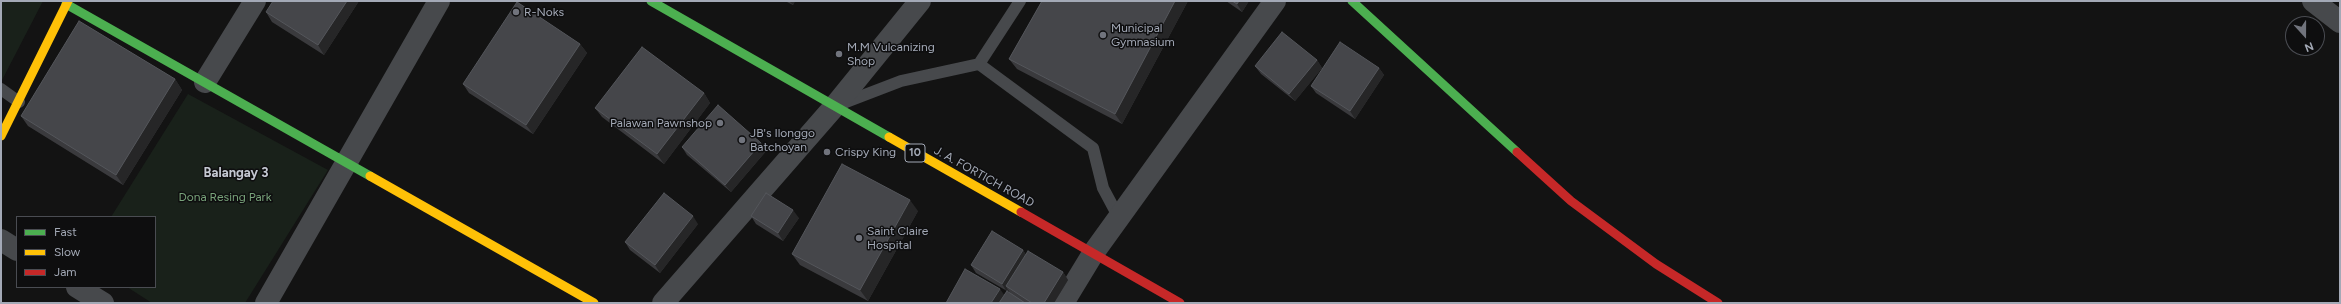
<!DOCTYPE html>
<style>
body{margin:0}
#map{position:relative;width:2341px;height:304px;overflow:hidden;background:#131313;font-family:Figtree,sans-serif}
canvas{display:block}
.frame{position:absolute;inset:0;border:2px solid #a3a9b6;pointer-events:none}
.legend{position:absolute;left:16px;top:216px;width:140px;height:72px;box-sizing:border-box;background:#0e0e0f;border:1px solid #4a4c52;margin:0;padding:5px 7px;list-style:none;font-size:12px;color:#a3a9b6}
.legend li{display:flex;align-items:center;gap:8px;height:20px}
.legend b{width:20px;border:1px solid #4a4c52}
.north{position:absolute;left:2285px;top:16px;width:40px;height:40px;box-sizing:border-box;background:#0e0e0f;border:1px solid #4a4c52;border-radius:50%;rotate:159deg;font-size:11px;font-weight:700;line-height:16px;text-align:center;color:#a3a9b6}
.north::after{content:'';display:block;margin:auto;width:14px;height:18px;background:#71747d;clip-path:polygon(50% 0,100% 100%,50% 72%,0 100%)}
</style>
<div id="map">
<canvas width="2341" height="304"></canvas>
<div class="frame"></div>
<ul class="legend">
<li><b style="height:5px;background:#4caf50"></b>Fast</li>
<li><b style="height:5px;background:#ffc107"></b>Slow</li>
<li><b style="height:5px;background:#c62828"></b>Jam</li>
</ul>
<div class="north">N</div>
</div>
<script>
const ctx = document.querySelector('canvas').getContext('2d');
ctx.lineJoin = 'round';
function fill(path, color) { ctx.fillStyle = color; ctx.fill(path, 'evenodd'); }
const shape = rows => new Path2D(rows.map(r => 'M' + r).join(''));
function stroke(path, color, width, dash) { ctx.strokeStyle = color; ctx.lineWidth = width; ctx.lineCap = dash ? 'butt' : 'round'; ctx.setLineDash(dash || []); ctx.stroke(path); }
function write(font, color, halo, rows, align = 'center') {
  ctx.font = font + ' Figtree,sans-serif'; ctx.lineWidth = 3; ctx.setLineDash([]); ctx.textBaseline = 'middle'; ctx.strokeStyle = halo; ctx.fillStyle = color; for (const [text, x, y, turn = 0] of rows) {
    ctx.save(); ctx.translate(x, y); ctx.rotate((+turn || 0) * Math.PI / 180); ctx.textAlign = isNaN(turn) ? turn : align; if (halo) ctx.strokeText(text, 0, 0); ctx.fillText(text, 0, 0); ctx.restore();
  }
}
fill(shape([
 [1,1,43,1,1,82],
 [188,94,328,170,245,303,152,303,127,287,155,287,155,217,111,217]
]), '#19211a');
stroke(shape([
 [979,64,1093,148,1103,188,1119,218],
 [1,89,19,102],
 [841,104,901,81,979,64,1020,1]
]), '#47494c', 12);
stroke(shape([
 [2313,1,2340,22],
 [205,82,255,1],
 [1,240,17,250],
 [77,287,103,303],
 [266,303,439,1],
 [663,303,834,107,920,1],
 [1063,303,1094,252,1275,1]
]), '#47494c', 22);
stroke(shape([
 [651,1,889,137],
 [1352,1,1517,152],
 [66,4,370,176]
]), '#4caf50', 9);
stroke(shape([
 [1,136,68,1],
 [889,137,1021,212],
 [370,176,594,303]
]), '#ffc107', 9);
stroke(shape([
 [1517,152,1571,201,1656,264,1718,303],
 [1021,212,1180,303]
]), '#c62828', 9);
fill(shape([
 [359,1,324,55,272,22,266,12],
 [785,1,795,1,793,5],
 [1042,1,1188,1,1122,124,1017,69,1009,59],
 [1226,1,1249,1,1242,12],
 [580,44,587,53,533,134,469,93,463,84],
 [1317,60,1322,68,1295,101,1261,74,1255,66],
 [1379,68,1384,75,1355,119,1316,93,1311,86],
 [175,79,182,90,123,185,28,126,21,116],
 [704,93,710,103,664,164,602,117,595,108],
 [761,143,767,150,731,192,687,155,682,147],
 [918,211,868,301,800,265,792,254],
 [751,216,799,218,783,241,756,224],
 [698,224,660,273,630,250,625,242],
 [1023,250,1026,255,1063,272,1068,280,1054,303,1025,303,1011,294,1008,290,1008,292,1025,303,946,303,1004,295,1007,291,976,273,971,265]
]), '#3a3a3d');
fill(shape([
 [347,1,359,1,324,55,318,45],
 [789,1,795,1,793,5],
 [1175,1,1188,1,1122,124,1115,114],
 [1239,1,1249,1,1242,12,1237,4],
 [580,44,587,53,533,134,526,125],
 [1317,60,1322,68,1295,101,1289,94],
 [1379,68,1384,75,1355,119,1350,111],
 [175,79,182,90,123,185,116,175],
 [704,93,710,103,664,164,657,154],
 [761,143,767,150,731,192,725,185],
 [910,200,918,211,868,301,860,290],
 [793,210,799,218,783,241,778,233],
 [693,216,698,224,660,273,655,265],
 [1023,250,1028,258,1006,286,1008,290,1007,292,1002,284],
 [1063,272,1068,280,1054,303,1044,303],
 [1000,289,1005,296,1001,303,991,303]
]), '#262627');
const building = shape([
 [273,1,347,1,318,45,266,12,273,1],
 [1042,1,1175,1,1115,114,1009,59,1042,1],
 [1232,1,1239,1,1237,4,1232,1],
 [517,2,580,44,526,125,463,84,517,2],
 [79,21,175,79,116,175,21,116,79,21],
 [1282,32,1317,60,1289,94,1255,66,1282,32],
 [1340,42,1379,68,1350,111,1311,86,1340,42],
 [642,47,704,93,657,154,595,108,642,47],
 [718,105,761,143,725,185,682,147,718,105],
 [842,164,910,200,860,290,792,254,842,164],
 [664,193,693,216,655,265,625,242,664,193],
 [766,193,793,210,778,233,751,216,766,193],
 [992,231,1023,250,1002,284,971,265,992,231],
 [1028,251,1063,272,1044,303,1032,303,1006,286,1028,251],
 [965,269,1000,289,991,303,946,303,965,269],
 [1007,291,1025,303,999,303,1007,291]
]);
fill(building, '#45464a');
stroke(building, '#54565b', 1);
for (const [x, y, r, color] of [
 [516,12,4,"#71747d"],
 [1103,35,4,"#71747d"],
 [839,54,4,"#71747d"],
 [720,123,4,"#71747d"],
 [742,140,4,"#71747d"],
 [827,152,4,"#71747d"],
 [859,238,4,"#71747d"]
]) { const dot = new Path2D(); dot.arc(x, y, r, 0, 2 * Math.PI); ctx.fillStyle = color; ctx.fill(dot); stroke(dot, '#0e0e0f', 1.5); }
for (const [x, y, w] of [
 [915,153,20]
]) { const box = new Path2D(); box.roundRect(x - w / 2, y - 9, w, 18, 3); ctx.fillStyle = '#0e0e0f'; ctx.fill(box); stroke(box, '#a3a9b6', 1); }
write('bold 11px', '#a3a9b6', null, [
 ["10",915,153]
]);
write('12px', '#a3a9b6', '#0e0e0f', [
 ["R-Noks",524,12],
 ["Municipal",1111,28],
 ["Gymnasium",1111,42],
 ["M.M Vulcanizing",847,47],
 ["Shop",847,61],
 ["Palawan Pawnshop",712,123,"right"],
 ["JB's Ilonggo",750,133],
 ["Batchoyan",750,147],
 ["Crispy King",835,152],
 ["Saint Claire",867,231],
 ["Hospital",867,245]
], 'left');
write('12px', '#a3a9b6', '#0e0e0f', [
 ["J. A. FORTICH ROAD",984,177,29]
]);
write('12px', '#78a37a', '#0e0e0f', [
 ["Dona Resing Park",225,197]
]);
write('bold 13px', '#c4c8d2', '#0e0e0f', [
 ["Balangay 3",236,173]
]);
</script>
